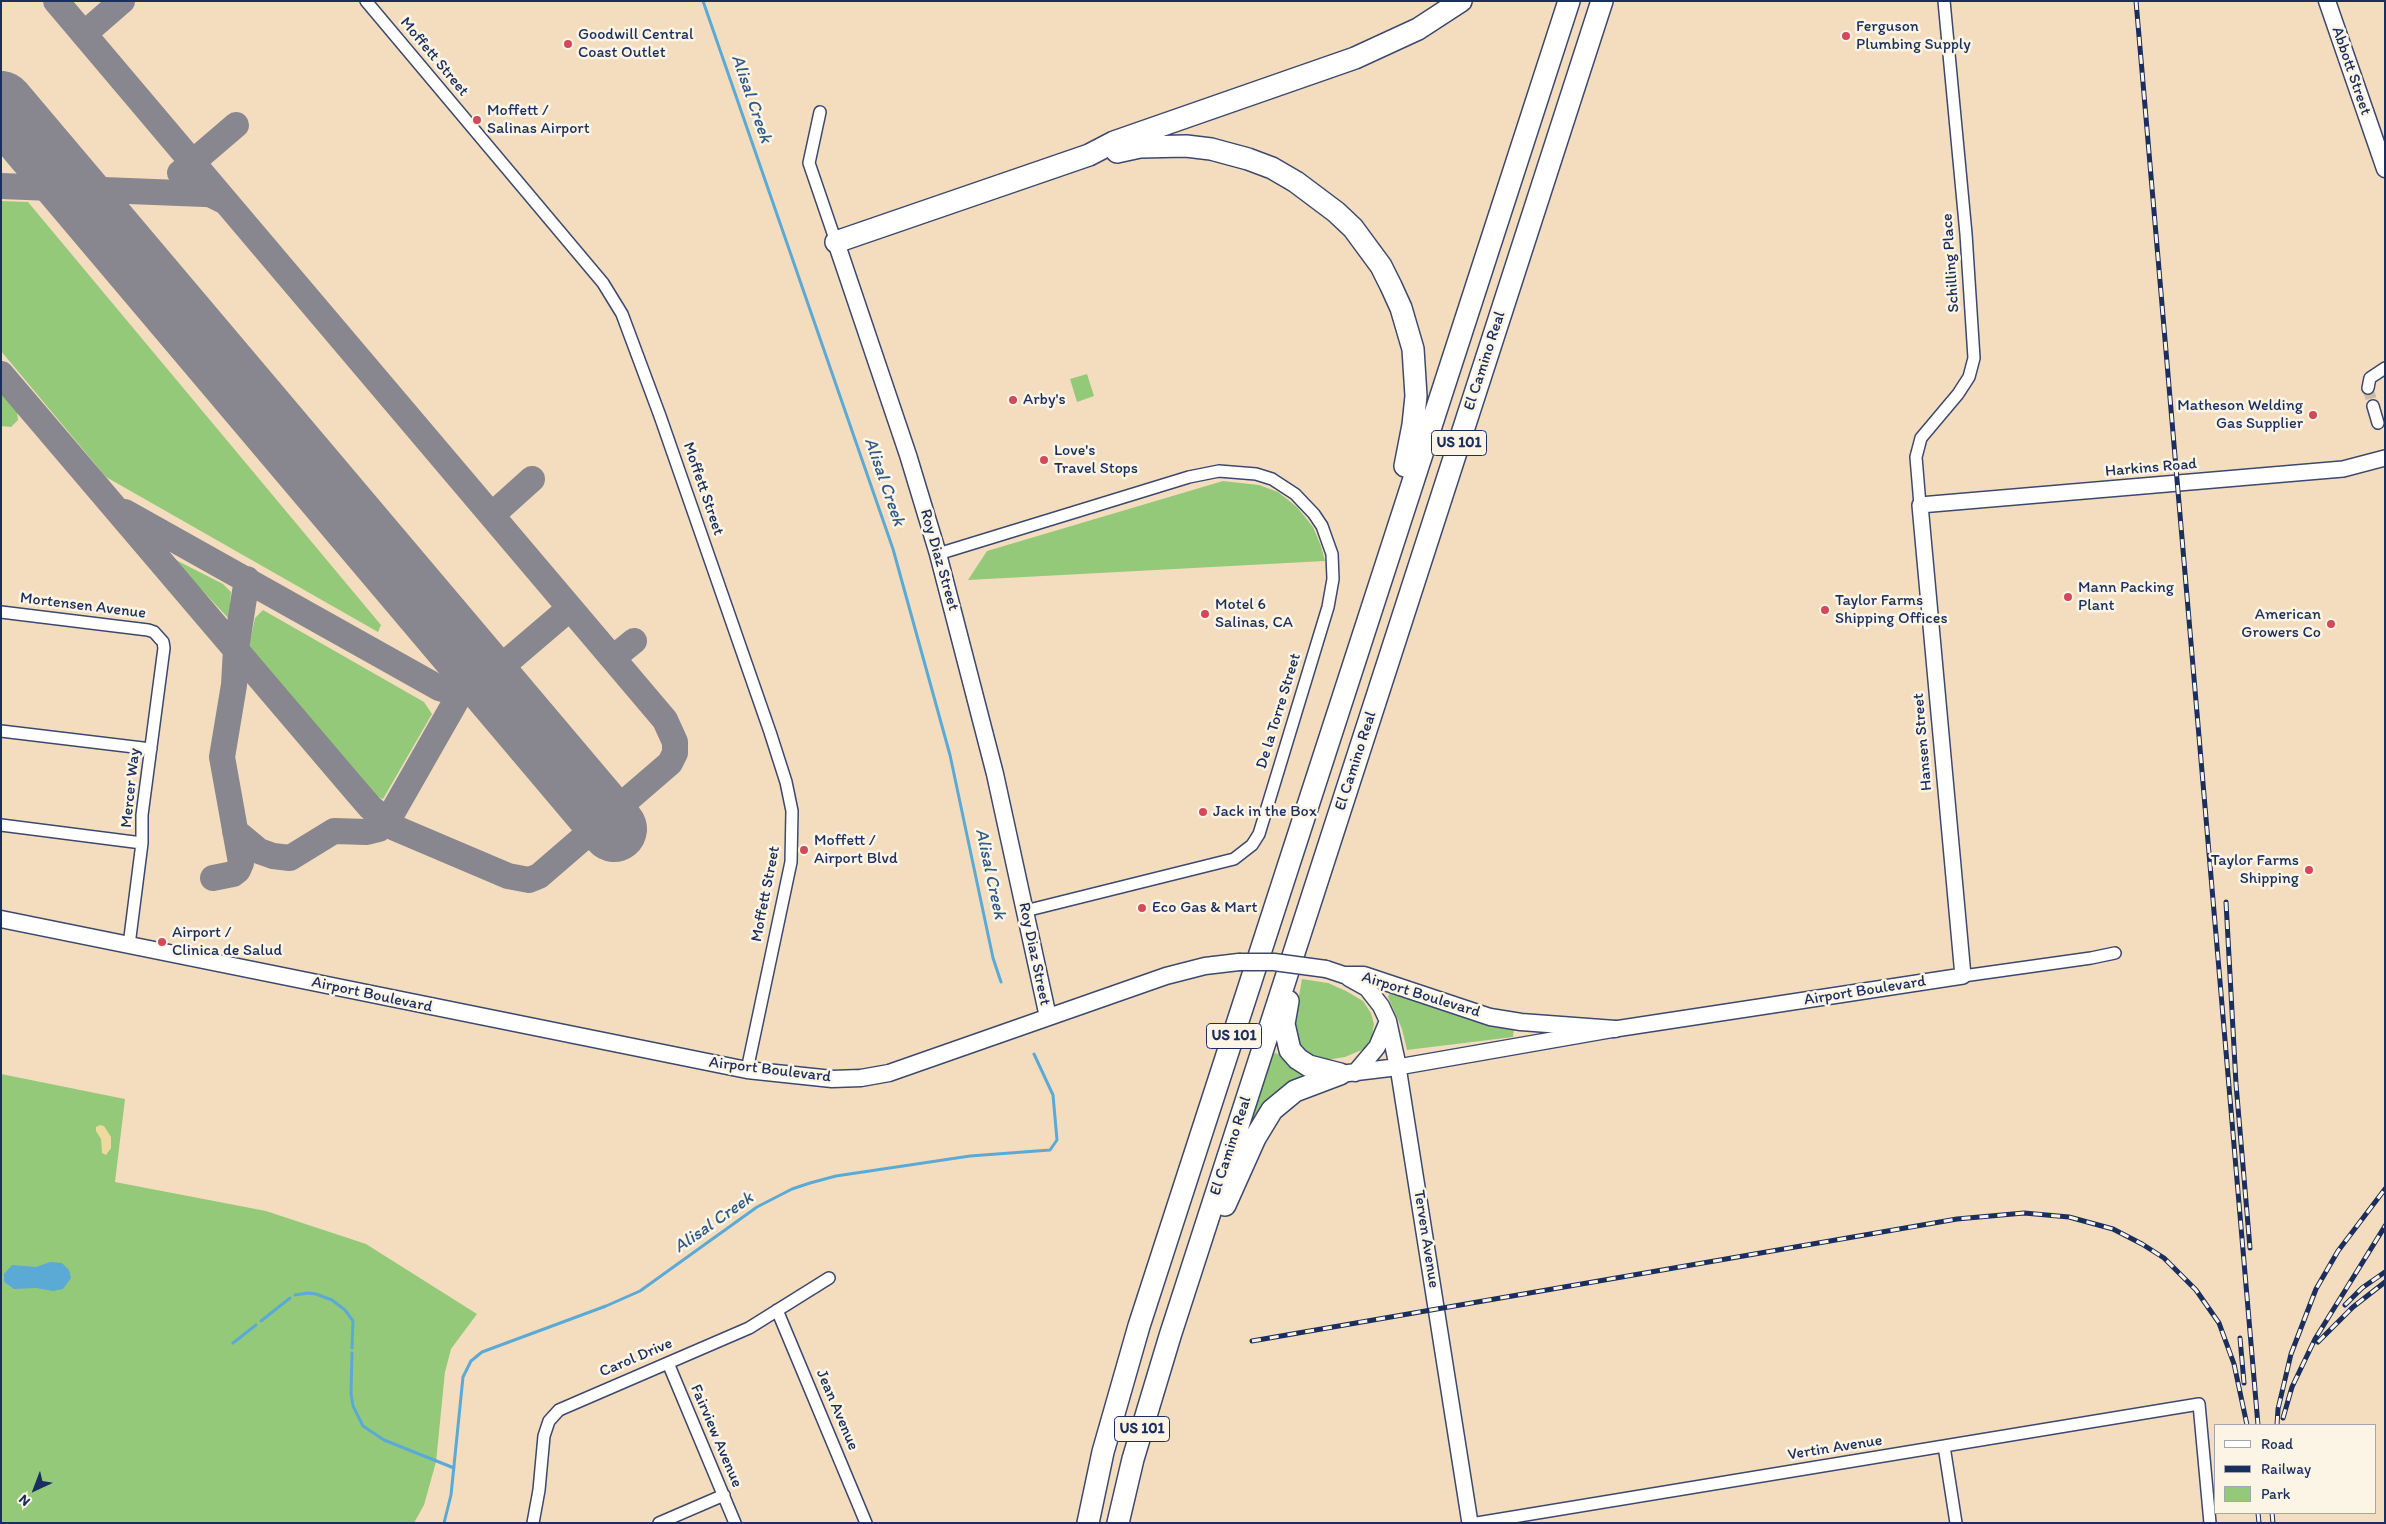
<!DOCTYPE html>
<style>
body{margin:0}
#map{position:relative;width:2386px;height:1524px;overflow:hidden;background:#f4ddbf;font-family:Itim,sans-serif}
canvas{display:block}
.frame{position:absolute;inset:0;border:2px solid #1b2f5e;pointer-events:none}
.legend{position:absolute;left:2214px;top:1424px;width:162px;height:90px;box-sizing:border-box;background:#fcf5e5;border:1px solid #a2a6af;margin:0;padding:6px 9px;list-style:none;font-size:15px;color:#1b2f5e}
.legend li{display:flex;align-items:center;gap:10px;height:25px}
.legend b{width:25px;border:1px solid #a2a6af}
.north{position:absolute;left:10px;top:1464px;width:50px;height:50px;-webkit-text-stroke:4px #fcf5e5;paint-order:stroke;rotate:223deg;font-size:14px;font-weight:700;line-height:20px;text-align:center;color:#1b2f5e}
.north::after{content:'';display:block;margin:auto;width:18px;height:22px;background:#1b2f5e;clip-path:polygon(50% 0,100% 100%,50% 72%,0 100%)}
</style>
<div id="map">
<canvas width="2386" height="1524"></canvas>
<div class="frame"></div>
<ul class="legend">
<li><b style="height:6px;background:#fff"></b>Road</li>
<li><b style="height:6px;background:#1b2f5e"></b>Railway</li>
<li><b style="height:14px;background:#95c97a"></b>Park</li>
</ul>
<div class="north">N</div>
</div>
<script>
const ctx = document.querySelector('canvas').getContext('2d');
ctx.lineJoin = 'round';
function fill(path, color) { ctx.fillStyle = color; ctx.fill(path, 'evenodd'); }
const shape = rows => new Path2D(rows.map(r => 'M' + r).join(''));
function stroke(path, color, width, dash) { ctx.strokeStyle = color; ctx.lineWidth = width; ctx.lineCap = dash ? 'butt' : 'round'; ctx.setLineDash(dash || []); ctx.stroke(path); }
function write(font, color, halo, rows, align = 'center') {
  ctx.font = font + ' Itim,sans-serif'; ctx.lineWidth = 5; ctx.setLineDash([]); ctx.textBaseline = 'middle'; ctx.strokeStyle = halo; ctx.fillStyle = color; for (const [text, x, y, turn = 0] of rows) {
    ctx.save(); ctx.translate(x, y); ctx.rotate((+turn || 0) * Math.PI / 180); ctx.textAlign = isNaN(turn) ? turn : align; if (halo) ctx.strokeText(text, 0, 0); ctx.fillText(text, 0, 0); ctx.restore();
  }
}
fill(shape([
 [1,201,28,202,381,625,378,632,106,477,1,351],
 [1087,374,1094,396,1077,402,1070,379],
 [1,392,17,411,18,420,11,427,1,426],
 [1223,481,1259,485,1278,492,1297,507,1313,527,1321,546,1325,561,968,580,987,551],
 [172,558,223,584,231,592,229,619],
 [263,610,424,702,432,714,383,799,373,795,249,646,255,618],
 [1302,979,1328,983,1346,991,1363,1001,1371,1013,1374,1024,1372,1036,1364,1049,1345,1057,1320,1061,1310,1058,1292,1035],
 [1391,990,1514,1028,1513,1037,1407,1050,1402,1029,1388,997],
 [1272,1052,1287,1057,1299,1068,1304,1078,1243,1141],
 [1,1074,125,1099,115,1182,266,1211,366,1244,477,1314,451,1349,445,1372,436,1462,424,1505,414,1523,1,1523]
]), '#95c97a');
fill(shape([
 [100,1125,104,1126,111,1137,111,1148,106,1155,102,1153,101,1139,96,1131,96,1127]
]), '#eeda9e');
fill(shape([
 [50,1262,62,1263,69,1270,71,1278,63,1289,53,1291,36,1288,14,1289,4,1282,4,1274,12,1265,36,1267]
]), '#5baad5');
stroke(shape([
 [703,1,893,549,950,755,993,958,1001,982],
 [295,1295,308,1293,316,1294,332,1300,345,1310,353,1321,352,1348],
 [261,1321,290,1298],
 [233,1343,256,1325],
 [352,1353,351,1393,353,1406,363,1426,384,1440,454,1468],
 [444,1523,451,1495,463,1377,471,1361,482,1352,606,1306,640,1291,757,1207,792,1189,810,1183,836,1176,970,1156,1050,1150,1057,1140,1053,1095,1034,1054]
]), '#5baad5', 3);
stroke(shape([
 [56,1,226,202],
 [84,34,122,1],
 [180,173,236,125],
 [1,186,205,194,212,195,226,202,665,720,675,742,675,753,670,763,539,876,529,880,508,876,395,828,370,807,357,792,1,374],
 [125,512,439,688,460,694,474,690,570,608],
 [492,515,532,479],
 [613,658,634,641],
 [235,831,259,851,273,856,290,858,334,831,367,832,379,829,387,822,460,694],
 [213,878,233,874,238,870,241,863,222,757,234,685,236,649,247,579]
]), '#88868e', 26);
stroke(shape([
 [1,104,614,829]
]), '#88868e', 66);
stroke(shape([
 [2368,388,2373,406]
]), '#c9baac', 11, [11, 5.5]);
const minor = shape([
 [366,1,603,283,622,314,660,416,770,732,786,782,792,811,791,862,747,1070],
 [820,112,809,163,836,242],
 [2368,388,2370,378,2385,368],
 [2373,406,2378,423],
 [1920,505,1916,457,1921,438,1958,394,1969,377,1974,358,1966,234,1944,1],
 [938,554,1189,477,1219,471,1256,474,1272,479,1295,494,1314,514,1322,526,1332,554,1333,579,1328,607,1259,834,1252,845,1234,859,1025,911],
 [1,612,148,630,154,632,163,642,164,648,142,815,142,843,129,945],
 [1,731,151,749],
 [1,825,142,843],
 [1963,976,2091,958,2115,953],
 [777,1310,866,1523],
 [668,1363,735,1523],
 [1944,1446,1956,1523],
 [533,1523,539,1490,544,1436,549,1421,559,1410,749,1328,829,1278],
 [659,1523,724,1495],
 [1477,1523,2199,1404,2210,1523]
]);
const tertiary = shape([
 [1470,1523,1398,1067,1615,1029,1963,976,1920,505,2343,469,2385,458]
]);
const secondary = shape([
 [2327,1,2385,169],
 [836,242,908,455,938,554,995,774,1048,1017],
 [1,919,747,1070,832,1079,861,1078,889,1073,1166,976,1205,966,1239,962],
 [1326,969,1344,975,1364,975,1490,1017,1521,1022,1615,1029],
 [1355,1073,1377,1047,1388,1021],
 [1340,1074,1398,1067,1388,1021,1381,1006,1367,988,1349,978]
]);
const motorway = shape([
 [1117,152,1140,147,1186,146,1211,149,1248,159,1272,168,1296,182,1336,212,1353,228,1381,266,1391,286,1401,308,1413,349,1416,396,1413,425,1405,466],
 [836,242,1089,155,1114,142,1355,58,1418,29,1461,1],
 [1288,1001,1284,1024,1290,1050,1298,1059,1309,1066,1340,1074],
 [1225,1205,1255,1138,1272,1110,1295,1091,1340,1074],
 [1088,1523,1103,1452,1139,1326,1569,1],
 [1118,1523,1133,1459,1170,1336,1602,1]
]);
stroke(minor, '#3c496d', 14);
stroke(tertiary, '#3c496d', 18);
stroke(secondary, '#3c496d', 19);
stroke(motorway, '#3c496d', 24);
stroke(minor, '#fff', 11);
stroke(tertiary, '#fff', 15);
stroke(secondary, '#fff', 16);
stroke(motorway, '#fff', 21);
const rail = shape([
 [2136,1,2258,1425],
 [2226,902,2236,1084,2250,1248],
 [2345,1305,2362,1288,2385,1272],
 [2240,1338,2244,1383],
 [1252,1341,1957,1219,2024,1213,2069,1217,2113,1229,2142,1244,2164,1258,2196,1290,2219,1323,2234,1364,2247,1425],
 [2318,1342,2353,1307,2385,1282],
 [2283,1418,2292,1387,2315,1339,2385,1226],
 [2277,1425,2278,1409,2291,1354,2316,1289,2338,1251,2385,1189],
 [2258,1513,2259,1523],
 [2272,1513,2273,1523]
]);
stroke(rail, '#1b2f5e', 5);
stroke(rail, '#fcf5e5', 3, [9]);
const secondaryBridge = shape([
 [1239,962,1274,962,1326,969]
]);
stroke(secondaryBridge, '#3c496d', 19, []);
stroke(secondaryBridge, '#fff', 16);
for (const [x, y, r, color] of [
 [1846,36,5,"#d1495b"],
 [568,44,5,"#d1495b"],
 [477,120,5,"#d1495b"],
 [1013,400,5,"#d1495b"],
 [2313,415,5,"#d1495b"],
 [1044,460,5,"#d1495b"],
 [2068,597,5,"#d1495b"],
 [1825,610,5,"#d1495b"],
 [1205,614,5,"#d1495b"],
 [2331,624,5,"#d1495b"],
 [1203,812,5,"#d1495b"],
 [804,850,5,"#d1495b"],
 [2309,870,5,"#d1495b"],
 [1142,908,5,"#d1495b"],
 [162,942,5,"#d1495b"]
]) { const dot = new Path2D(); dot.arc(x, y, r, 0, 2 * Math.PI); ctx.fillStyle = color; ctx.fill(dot); stroke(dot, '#fcf5e5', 2); }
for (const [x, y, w] of [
 [1459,443,55],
 [1234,1036,55],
 [1142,1429,55]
]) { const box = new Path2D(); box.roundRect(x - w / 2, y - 12.5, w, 25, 4); ctx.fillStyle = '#fcf5e5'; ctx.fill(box); stroke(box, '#1b2f5e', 1); }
write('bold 15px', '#1b2f5e', null, [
 ["US 101",1459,443],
 ["US 101",1234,1036],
 ["US 101",1142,1429]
]);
write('16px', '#1b2f5e', '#fcf5e5', [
 ["Ferguson",1856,27],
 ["Plumbing Supply",1856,45],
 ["Goodwill Central",578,35],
 ["Coast Outlet",578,53],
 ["Moffett /",487,111],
 ["Salinas Airport",487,129],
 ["Arby's",1023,400],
 ["Matheson Welding",2303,406,"right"],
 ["Gas Supplier",2303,424,"right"],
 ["Love's",1054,451],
 ["Travel Stops",1054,469],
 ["Mann Packing",2078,588],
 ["Plant",2078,606],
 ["Taylor Farms",1835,601],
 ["Shipping Offices",1835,619],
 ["Motel 6",1215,605],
 ["Salinas, CA",1215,623],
 ["American",2321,615,"right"],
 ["Growers Co",2321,633,"right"],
 ["Jack in the Box",1213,812],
 ["Moffett /",814,841],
 ["Airport Blvd",814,859],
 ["Taylor Farms",2299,861,"right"],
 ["Shipping",2299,879,"right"],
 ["Eco Gas & Mart",1152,908],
 ["Airport /",172,933],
 ["Clinica de Salud",172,951]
], 'left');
write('16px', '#1b2f5e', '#fcf5e5', [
 ["Moffett Street",434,57,50],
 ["Abbott Street",2351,71,71],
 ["Schilling Place",1951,263,-94],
 ["El Camino Real",1485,361,-72],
 ["Harkins Road",2151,468,-5],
 ["Moffett Street",703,489,71],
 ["Roy Diaz Street",939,560,74],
 ["Mortensen Avenue",83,606,7],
 ["De la Torre Street",1279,711,-73],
 ["Hansen Street",1923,742,-95],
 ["El Camino Real",1356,761,-72],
 ["Mercer Way",131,788,-84],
 ["Moffett Street",766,894,-79],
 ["Roy Diaz Street",1034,954,78],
 ["Airport Boulevard",1865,991,-9],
 ["Airport Boulevard",372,995,12],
 ["Airport Boulevard",1421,995,17],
 ["Airport Boulevard",770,1070,7],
 ["El Camino Real",1231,1146,-72],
 ["Terven Avenue",1426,1239,81],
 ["Carol Drive",636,1358,-23],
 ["Jean Avenue",837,1410,67],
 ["Fairview Avenue",716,1436,67],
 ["Vertin Avenue",1835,1448,-9]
]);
write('italic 18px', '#315a88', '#fcf5e5', [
 ["Alisal Creek",751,99,71],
 ["Alisal Creek",884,482,71],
 ["Alisal Creek",990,874,78],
 ["Alisal Creek",714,1223,-35]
]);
</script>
